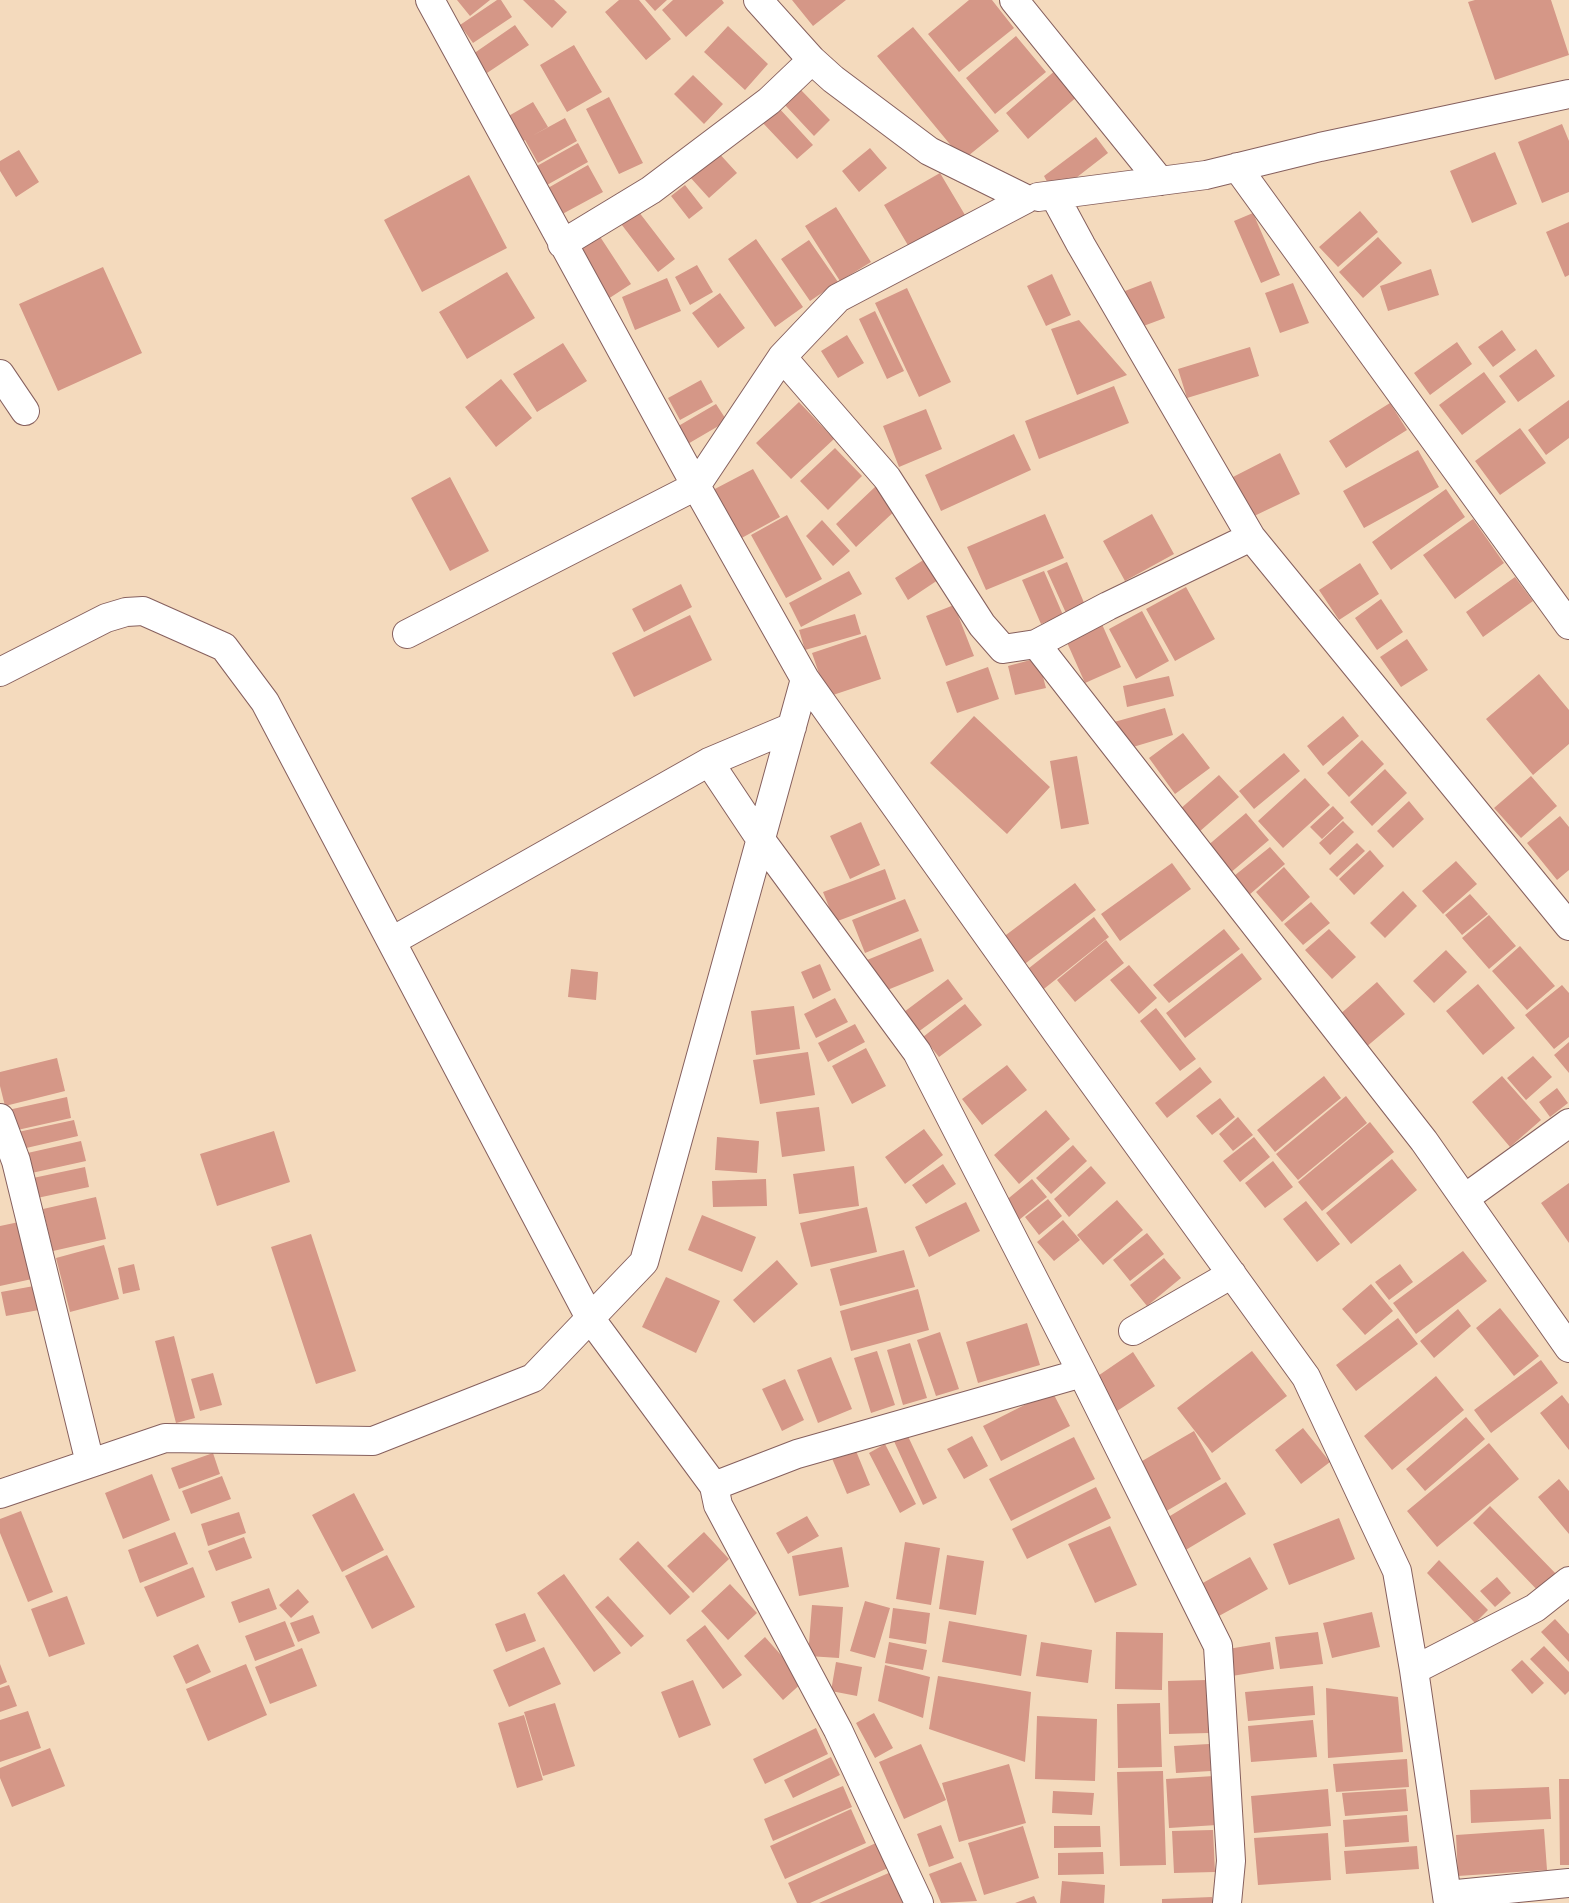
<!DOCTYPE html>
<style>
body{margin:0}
canvas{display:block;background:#f4dabd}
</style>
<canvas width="1569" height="1903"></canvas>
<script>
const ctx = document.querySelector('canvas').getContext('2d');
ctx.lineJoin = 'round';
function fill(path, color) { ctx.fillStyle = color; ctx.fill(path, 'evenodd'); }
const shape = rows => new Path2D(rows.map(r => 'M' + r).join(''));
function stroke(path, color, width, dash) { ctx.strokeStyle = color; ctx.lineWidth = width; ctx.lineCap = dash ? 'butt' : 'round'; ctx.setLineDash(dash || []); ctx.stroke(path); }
fill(shape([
 [457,0,490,0,470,16],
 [497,0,501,0,512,17,473,43,460,25],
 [523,0,554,0,567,12,552,28],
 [619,0,639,0,671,39,646,60,605,12],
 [645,0,667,0,655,11],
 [673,0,722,0,724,3,686,37,662,10],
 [792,0,846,0,813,26],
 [969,0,992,0,1014,28,959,72,928,34],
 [1475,0,1551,0,1569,55,1495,80,1468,2],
 [515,25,529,45,487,73,473,54],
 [728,26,768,64,745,90,704,52],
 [913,27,999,131,963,160,877,56],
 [1016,36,1046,72,995,114,966,78],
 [574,45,602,92,567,112,540,65],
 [1057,69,1079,95,1028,139,1006,113],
 [693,75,723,104,704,124,674,94],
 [801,90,830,120,814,136,785,105],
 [609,97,643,163,619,174,586,109],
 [533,102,548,127,532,136,565,118,577,141,538,163,525,140,513,147,498,122],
 [778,107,813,145,797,159,762,122],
 [1562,124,1569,141,1569,192,1542,203,1518,142],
 [1096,137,1108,153,1054,195,1044,176],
 [578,143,588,162,538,190,528,171],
 [870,148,887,168,859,192,842,171],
 [19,150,39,182,16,197,0,171,0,161],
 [717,151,737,173,709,198,689,176],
 [1495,152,1517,204,1472,223,1450,171],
 [588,165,603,192,555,218,541,192],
 [940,173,965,215,909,247,884,205],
 [469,175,507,248,422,292,384,220],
 [685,185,703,208,689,219,671,196],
 [632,203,675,259,658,272,615,216],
 [836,207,871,262,840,281,805,226],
 [1360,211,1378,232,1338,267,1319,247],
 [1253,213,1280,275,1261,283,1234,221],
 [1569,222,1569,275,1565,277,1546,232],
 [595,229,631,284,608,299,571,244],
 [1378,237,1402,263,1363,298,1339,272],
 [756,239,803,307,775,327,728,259],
 [809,240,838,282,810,301,781,259],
 [697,265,713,292,690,305,675,277],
 [103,267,142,353,58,391,19,304],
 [1431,269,1439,295,1388,311,1380,286],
 [507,272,535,318,467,359,439,312],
 [1052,274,1071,315,1046,326,1027,286],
 [667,278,681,311,635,330,622,297],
 [1151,281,1165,318,1138,328,1125,291],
 [1293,283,1309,323,1280,333,1265,293],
 [907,288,951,382,919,397,875,303],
 [720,293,745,328,718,348,692,313],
 [875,311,904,371,887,379,859,319],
 [1079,320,1127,375,1077,395,1051,329],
 [1502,330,1516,350,1493,367,1478,347],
 [847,335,864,363,838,378,821,351],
 [1457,342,1472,364,1430,395,1414,373],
 [563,343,587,381,537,412,513,374],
 [1250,347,1259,376,1187,398,1178,369],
 [1536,349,1555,376,1518,402,1499,376],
 [1484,372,1506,402,1462,435,1439,405],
 [501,379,532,418,496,447,465,407],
 [701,380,713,402,680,420,668,398],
 [1114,386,1129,423,1039,459,1025,421],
 [1569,400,1569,438,1546,455,1528,430],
 [799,402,834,439,791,479,756,443],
 [1390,403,1407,430,1346,468,1329,441],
 [716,404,727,421,686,445,675,428],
 [926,409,942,449,899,467,883,426],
 [1520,428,1546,463,1500,495,1475,461],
 [1014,434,1031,470,941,511,925,475],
 [835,448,862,476,828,510,800,481],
 [1418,450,1439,487,1364,528,1343,491],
 [1280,453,1300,494,1250,518,1231,478],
 [753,469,780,517,738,540,711,491],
 [450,477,489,551,450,571,411,498],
 [876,486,898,508,856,547,836,524],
 [1446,489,1465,517,1391,570,1372,542],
 [1045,514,1064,558,986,590,967,547],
 [1152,514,1174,554,1125,581,1103,541],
 [787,515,822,579,786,598,751,535],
 [1473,519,1504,563,1455,599,1423,555],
 [822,520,850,551,833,566,806,536],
 [925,559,938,580,908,600,895,578],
 [1067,562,1085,605,1066,613,1047,571],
 [1360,563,1379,594,1339,620,1319,590],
 [849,571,862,594,801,627,789,603],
 [1044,571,1063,615,1041,624,1022,580],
 [1515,577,1533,601,1483,637,1466,612],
 [681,584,692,607,644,632,632,609],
 [1186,587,1215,639,1175,661,1146,609],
 [1381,599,1403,632,1377,650,1355,618],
 [954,605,974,656,946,666,926,616],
 [1142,611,1169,661,1136,679,1109,629],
 [855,614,861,634,805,650,799,630],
 [690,615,712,660,634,697,612,653],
 [1101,622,1121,667,1085,683,1065,638],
 [866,635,881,679,827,697,812,653],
 [1407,639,1428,670,1401,687,1380,657],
 [1038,658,1046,688,1015,695,1008,666],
 [988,667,999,699,957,713,946,682],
 [1539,674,1569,710,1569,744,1533,775,1486,719],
 [1169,676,1174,696,1127,707,1123,686],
 [1165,708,1173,735,1123,750,1114,722],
 [974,716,1050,787,1007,834,930,763],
 [1343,716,1359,736,1323,766,1307,746],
 [1183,733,1210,768,1175,794,1149,758],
 [1362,740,1384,764,1349,797,1327,773],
 [1284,753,1300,771,1254,809,1239,791],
 [1077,756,1089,824,1061,829,1050,761],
 [1385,769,1407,793,1372,826,1350,802],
 [1219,775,1239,797,1199,832,1179,810],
 [1531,776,1557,806,1521,838,1494,808],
 [1305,778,1330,805,1283,848,1258,821],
 [1409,801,1424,819,1393,848,1377,831],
 [1333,806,1344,818,1322,839,1310,827],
 [1246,813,1269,840,1229,874,1206,847],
 [1560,816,1569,827,1569,870,1557,880,1527,843],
 [1343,821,1354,832,1330,855,1319,843],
 [861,822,880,865,850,879,830,836],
 [1357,843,1365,851,1337,877,1329,869],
 [1270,847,1285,864,1249,895,1234,876],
 [1370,850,1384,866,1354,895,1339,879],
 [1456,861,1477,884,1443,914,1422,891],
 [1172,863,1191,889,1120,941,1101,914],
 [1284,867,1310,897,1282,922,1256,892],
 [885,869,896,899,835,922,823,892],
 [1075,883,1096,910,1022,966,1002,938],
 [1403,891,1417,906,1385,938,1370,923],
 [1470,894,1488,914,1462,935,1445,915],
 [905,899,919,931,865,953,852,920],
 [1311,902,1330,923,1303,945,1284,924],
 [1489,915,1516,946,1489,969,1462,938],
 [1094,917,1109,937,1040,992,1024,972],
 [1224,929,1240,949,1169,1003,1153,985],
 [1329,929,1356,957,1332,979,1305,950],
 [921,938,934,971,880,993,867,960],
 [1106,940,1124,963,1075,1002,1057,980],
 [1520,946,1555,986,1527,1010,1492,971],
 [1446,950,1467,972,1434,1003,1413,981],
 [1242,953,1262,979,1185,1038,1166,1013],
 [820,964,831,990,813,999,801,972],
 [1129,965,1157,998,1139,1014,1110,980],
 [571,969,598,972,596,1000,568,997],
 [948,979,963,999,914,1035,900,1015],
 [1377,982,1405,1014,1365,1048,1338,1016],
 [1478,984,1515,1028,1483,1055,1446,1011],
 [1562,985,1569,993,1569,1037,1554,1049,1525,1015],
 [835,998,848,1022,816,1038,804,1014],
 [965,1004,982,1025,939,1057,923,1037],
 [794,1006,800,1049,756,1055,751,1011],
 [1156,1008,1196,1059,1180,1071,1140,1021],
 [855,1024,865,1042,828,1062,818,1043],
 [1569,1042,1569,1073,1554,1055],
 [866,1048,886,1086,852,1104,832,1066],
 [808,1052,815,1095,760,1104,753,1060],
 [1533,1056,1552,1077,1526,1100,1507,1078],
 [57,1058,65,1091,5,1106,0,1086,0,1072],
 [1007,1065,1027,1090,982,1125,962,1099],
 [1200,1067,1212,1082,1167,1118,1155,1103],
 [1324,1076,1341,1098,1275,1152,1257,1130],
 [1502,1076,1541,1120,1510,1147,1472,1102],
 [1557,1088,1568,1103,1550,1117,1539,1102],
 [1346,1096,1367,1123,1298,1180,1276,1154],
 [67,1097,71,1118,13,1131,8,1110],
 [1220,1098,1235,1117,1212,1135,1196,1116],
 [819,1107,825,1151,782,1157,776,1112],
 [1046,1110,1070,1139,1019,1184,994,1155],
 [1238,1117,1253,1135,1233,1151,1219,1134],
 [74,1120,78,1136,22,1149,18,1132],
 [1370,1122,1394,1152,1322,1211,1298,1182],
 [924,1129,943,1155,905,1184,885,1157],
 [274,1131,290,1182,217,1206,200,1154],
 [717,1137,759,1141,757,1173,715,1170],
 [1254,1137,1270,1157,1240,1182,1223,1161],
 [81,1141,86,1161,27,1174,23,1154],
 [1073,1145,1087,1161,1051,1194,1036,1178],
 [1392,1159,1417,1190,1351,1244,1326,1213],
 [1273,1161,1293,1187,1265,1208,1245,1183],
 [943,1164,956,1184,926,1204,912,1185],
 [854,1166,859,1206,799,1214,793,1174],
 [1091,1166,1106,1183,1069,1217,1054,1199],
 [85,1167,89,1187,37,1198,33,1178],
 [766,1179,767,1206,713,1207,712,1181],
 [1032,1179,1047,1197,1019,1220,1004,1202],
 [1569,1183,1569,1243,1541,1203],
 [96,1197,106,1239,53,1251,43,1209],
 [1048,1199,1062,1216,1039,1235,1025,1217],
 [1117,1200,1143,1230,1103,1265,1077,1235],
 [1306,1201,1340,1244,1317,1262,1283,1219],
 [966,1202,980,1231,929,1257,915,1227],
 [867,1207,877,1252,811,1267,800,1223],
 [702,1215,756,1237,742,1272,688,1250],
 [1063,1220,1080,1240,1054,1261,1037,1242],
 [19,1222,32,1279,0,1286,0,1226],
 [1147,1233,1164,1254,1130,1281,1113,1260],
 [311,1234,356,1371,316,1384,271,1247],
 [104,1245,119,1299,70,1312,56,1258],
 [904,1250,915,1287,840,1306,830,1269],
 [1463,1251,1487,1281,1416,1334,1393,1303],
 [1164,1258,1181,1278,1147,1306,1130,1285],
 [777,1260,798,1284,754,1323,733,1300],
 [134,1264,140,1290,123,1294,118,1268],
 [1400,1264,1413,1282,1389,1300,1375,1282],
 [666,1277,720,1301,696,1353,642,1327],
 [1371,1284,1393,1311,1365,1335,1342,1309],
 [34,1286,39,1310,6,1316,1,1292],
 [918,1289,929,1330,851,1351,840,1311],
 [1500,1308,1539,1356,1514,1376,1476,1328],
 [1458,1309,1471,1326,1434,1358,1420,1341],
 [1398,1318,1418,1344,1356,1391,1336,1365],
 [1027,1323,1040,1365,978,1383,966,1342],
 [940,1332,959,1389,936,1396,917,1340],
 [174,1336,195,1418,176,1423,155,1341],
 [910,1343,927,1398,903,1405,887,1350],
 [877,1351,895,1405,871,1413,854,1358],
 [1252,1351,1287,1396,1212,1453,1177,1408],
 [1133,1352,1155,1386,1111,1415,1089,1382],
 [831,1357,852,1409,818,1423,797,1370],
 [1541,1360,1558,1383,1491,1433,1474,1410],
 [213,1373,222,1405,200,1411,191,1379],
 [1436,1376,1464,1410,1392,1470,1364,1436],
 [785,1379,804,1420,782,1431,762,1389],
 [1052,1391,1070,1426,1001,1461,983,1426],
 [1562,1395,1569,1404,1569,1450,1540,1413],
 [1466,1417,1485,1439,1425,1491,1406,1469],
 [1303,1428,1330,1462,1301,1484,1275,1450],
 [1194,1431,1221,1479,1158,1516,1130,1468],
 [906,1432,937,1498,923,1505,893,1439],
 [972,1436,988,1466,964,1479,947,1449],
 [1074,1437,1095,1479,1011,1521,989,1479],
 [1489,1443,1519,1479,1437,1547,1407,1511],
 [885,1444,916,1504,900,1513,869,1453],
 [854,1446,870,1485,847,1494,831,1456],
 [213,1453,220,1474,179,1489,171,1468],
 [152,1474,170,1520,123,1539,105,1493],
 [222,1476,231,1499,191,1514,182,1491],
 [1559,1479,1569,1491,1569,1534,1538,1497],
 [1226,1482,1246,1514,1184,1551,1165,1519],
 [1096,1487,1111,1518,1027,1559,1012,1529],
 [354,1493,384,1550,342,1572,312,1515],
 [1490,1506,1559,1577,1541,1594,1473,1523],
 [21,1511,53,1592,28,1602,0,1533,0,1519],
 [239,1512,246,1533,208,1546,201,1524],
 [807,1516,819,1536,788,1554,776,1533],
 [1339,1518,1355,1559,1289,1585,1273,1544],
 [1110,1526,1137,1585,1095,1603,1068,1544],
 [175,1532,188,1564,140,1583,128,1550],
 [704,1532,729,1559,693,1593,667,1566],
 [244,1537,252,1558,216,1571,208,1551],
 [638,1541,690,1597,670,1615,619,1559],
 [905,1542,940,1548,931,1605,896,1599],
 [842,1547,849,1587,799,1596,792,1556],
 [387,1555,415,1607,372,1629,345,1576],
 [947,1555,984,1561,976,1615,939,1609],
 [1250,1557,1268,1589,1208,1622,1190,1590],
 [1439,1560,1488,1610,1475,1623,1427,1573],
 [193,1567,205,1597,157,1617,144,1587],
 [564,1574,621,1653,594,1672,537,1593],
 [1497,1577,1511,1593,1495,1607,1480,1591],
 [730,1584,757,1613,728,1640,701,1611],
 [269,1588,277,1609,239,1623,231,1602],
 [298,1589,309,1602,291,1618,279,1605],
 [67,1596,85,1644,49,1657,31,1609],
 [608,1596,644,1636,631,1647,595,1607],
 [865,1601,890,1608,875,1658,850,1651],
 [812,1605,843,1607,839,1658,808,1656],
 [893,1608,930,1613,926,1644,889,1638],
 [1372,1612,1380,1647,1332,1658,1323,1623],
 [525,1613,536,1641,506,1652,495,1624],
 [313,1615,320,1633,298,1642,290,1623],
 [1555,1619,1569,1634,1569,1662,1541,1632],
 [285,1621,295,1646,255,1661,245,1636],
 [949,1621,1027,1635,1021,1676,942,1662],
 [705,1625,742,1675,723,1689,686,1640],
 [1116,1632,1163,1633,1162,1690,1115,1689],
 [1318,1632,1323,1664,1280,1669,1275,1637],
 [765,1637,804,1681,783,1700,744,1656],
 [889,1642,927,1650,923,1670,885,1663],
 [1041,1642,1092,1650,1088,1683,1036,1676],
 [1270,1642,1274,1669,1232,1676,1228,1649],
 [198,1644,211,1672,186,1684,173,1656],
 [1544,1646,1569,1672,1569,1691,1565,1695,1530,1659],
 [544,1647,561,1684,509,1707,493,1670],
 [302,1648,317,1686,270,1704,255,1667],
 [1522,1660,1544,1683,1532,1694,1511,1670],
 [836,1662,862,1667,857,1696,831,1691],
 [0,1664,7,1682,0,1685],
 [246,1664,267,1715,208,1741,186,1689],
 [885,1665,930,1677,923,1718,878,1701],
 [938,1676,1031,1692,1025,1762,929,1729],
 [693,1680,711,1725,679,1738,661,1692],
 [1207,1680,1209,1733,1169,1734,1168,1681],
 [9,1685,17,1706,0,1712,0,1688],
 [1313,1686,1315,1715,1248,1721,1245,1692],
 [1326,1688,1398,1697,1403,1752,1328,1758],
 [555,1703,575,1766,543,1776,524,1712],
 [1160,1703,1162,1767,1118,1768,1117,1704],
 [28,1711,41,1748,0,1762,0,1720],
 [874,1713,893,1748,875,1758,856,1723],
 [524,1715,543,1780,517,1788,498,1723],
 [1037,1716,1097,1719,1095,1781,1035,1779],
 [1313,1720,1317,1757,1251,1762,1248,1726],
 [816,1728,828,1754,765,1784,753,1759],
 [921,1744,946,1800,904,1819,879,1762],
 [1209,1744,1211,1771,1176,1773,1174,1746],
 [50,1748,65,1786,12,1807,0,1778,0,1768],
 [831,1757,840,1775,793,1798,784,1780],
 [1407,1759,1409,1787,1336,1792,1333,1764],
 [1009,1764,1026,1823,959,1842,942,1783],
 [1163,1771,1166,1865,1120,1866,1117,1772],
 [1214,1776,1217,1825,1169,1828,1166,1779],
 [1559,1779,1569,1779,1569,1865,1560,1865],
 [843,1786,852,1807,773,1841,764,1819],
 [1549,1787,1551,1819,1471,1823,1470,1790],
 [1328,1789,1331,1826,1254,1833,1251,1796],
 [1406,1789,1408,1811,1345,1816,1342,1793],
 [1053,1791,1094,1793,1092,1815,1052,1813],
 [851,1809,866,1843,785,1879,770,1846],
 [1407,1815,1409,1842,1345,1847,1343,1820],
 [941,1825,954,1858,929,1867,917,1834],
 [1023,1826,1039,1878,984,1895,968,1843],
 [1054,1826,1100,1826,1101,1847,1054,1848],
 [1544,1829,1547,1870,1458,1876,1456,1835],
 [1213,1830,1215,1872,1174,1873,1172,1831],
 [1328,1833,1331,1880,1258,1885,1254,1838],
 [876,1843,888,1868,810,1903,797,1903,788,1883],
 [1417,1846,1419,1869,1346,1874,1344,1851],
 [1103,1852,1104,1874,1058,1875,1058,1853],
 [961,1862,977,1901,941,1903,929,1874],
 [891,1872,904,1903,819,1903],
 [1062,1881,1105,1885,1104,1903,1060,1903],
 [1034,1896,1037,1903,1015,1903],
 [1212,1897,1213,1903,1162,1903,1162,1899]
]), '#d59787');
const minor = shape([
 [758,0,812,60,833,79,929,151,1026,199,838,298,782,357,696,486,805,679,1058,1034,1306,1377,1397,1571,1414,1670,1535,1608,1569,1581],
 [1014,0,1160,181],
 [1237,167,1569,625],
 [1054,195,1081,245,1251,537,1569,926],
 [1038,197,1206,175,1320,147,1569,94],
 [562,244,651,190,769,101,812,60],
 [782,357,887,478,982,625,1003,649,1036,644,1108,606,1251,537],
 [0,374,25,411],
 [407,634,696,486,430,0],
 [1036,644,1424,1141,1569,1348],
 [0,672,106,618,126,612,143,611,224,647,265,702,590,1318,714,1486,718,1505,838,1730,919,1903],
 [709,762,761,840,917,1052,1082,1373,1218,1646,1231,1861,1227,1903],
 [392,941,709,762,792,727],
 [0,1118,16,1161,90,1463],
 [1465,1198,1569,1123],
 [1133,1331,1232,1274],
 [714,1486,797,1454,1082,1373],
 [0,1494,165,1438,373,1441,533,1378,644,1262,805,679],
 [1414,1670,1448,1903],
 [1447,1895,1569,1883]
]);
stroke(minor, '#86605e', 30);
stroke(minor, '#fff', 28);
</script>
